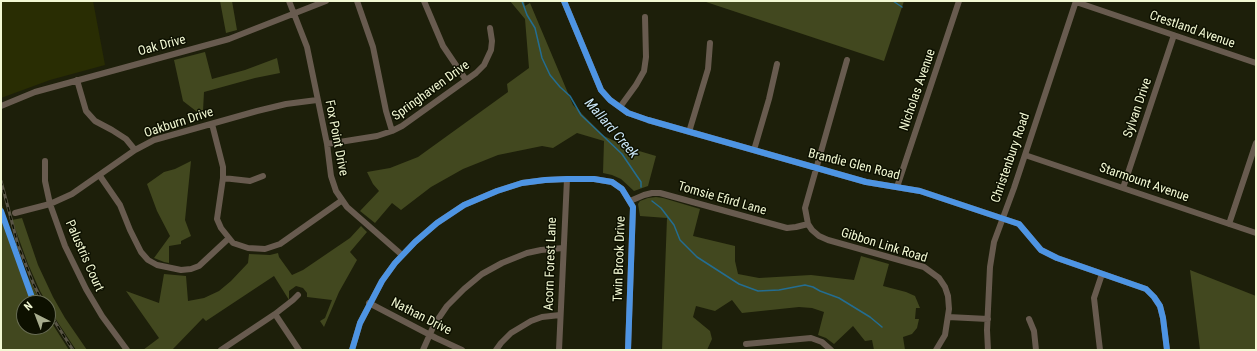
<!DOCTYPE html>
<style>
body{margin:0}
#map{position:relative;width:1257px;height:351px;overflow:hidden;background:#1d1f0a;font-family:"Roboto Condensed",sans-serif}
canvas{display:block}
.frame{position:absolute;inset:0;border:2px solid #f2f8d3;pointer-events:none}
.north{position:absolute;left:16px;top:295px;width:40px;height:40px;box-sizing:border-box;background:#0d1000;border:1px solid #696d54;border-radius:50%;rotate:318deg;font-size:11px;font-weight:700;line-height:16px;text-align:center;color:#f2f8d3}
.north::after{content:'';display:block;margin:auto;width:14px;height:18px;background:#a7ac8d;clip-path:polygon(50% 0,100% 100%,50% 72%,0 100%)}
</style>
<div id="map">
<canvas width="1257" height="351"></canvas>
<div class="frame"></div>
<div class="north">N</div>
</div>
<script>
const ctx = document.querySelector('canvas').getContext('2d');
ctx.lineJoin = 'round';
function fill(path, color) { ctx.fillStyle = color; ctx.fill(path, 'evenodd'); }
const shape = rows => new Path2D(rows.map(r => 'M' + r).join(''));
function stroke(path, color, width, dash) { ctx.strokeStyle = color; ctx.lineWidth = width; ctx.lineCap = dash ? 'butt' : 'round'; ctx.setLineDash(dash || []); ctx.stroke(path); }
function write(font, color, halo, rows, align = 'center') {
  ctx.font = font + ' "Roboto Condensed",sans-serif'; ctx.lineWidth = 3; ctx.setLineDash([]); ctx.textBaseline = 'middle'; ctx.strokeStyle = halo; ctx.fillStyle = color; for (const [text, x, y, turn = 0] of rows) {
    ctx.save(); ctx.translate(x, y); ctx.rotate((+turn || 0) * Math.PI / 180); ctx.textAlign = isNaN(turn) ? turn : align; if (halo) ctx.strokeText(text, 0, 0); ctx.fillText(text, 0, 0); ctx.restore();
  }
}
fill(shape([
 [1,1,93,1,105,65,50,80,1,98]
]), '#292d03');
fill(shape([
 [220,1,232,1,237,30,226,33],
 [510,1,524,1,525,6,530,3,573,105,604,136,629,148,656,156,648,186,634,191,621,179,612,175,603,173,604,141,577,133,553,148,542,146,498,155,463,169,431,187,401,210,392,203,375,223,360,211,379,191,373,184,367,172,390,168,418,157,508,92,507,84,529,68,525,19],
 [703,1,904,1,884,61],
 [205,52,212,79,245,70,277,58,280,73,255,78,204,92,203,111,205,118,183,101,174,60],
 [191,161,185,220,191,236,181,241,181,244,169,246,169,263,164,262,154,258,170,236,157,211,147,184,164,172,175,169],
 [656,197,663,198,700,209,693,236,735,246,735,261,738,274,759,278,811,275,854,280,861,256,889,264,883,286,906,292,915,296,920,308,916,308,915,319,919,319,917,328,912,334,903,337,905,350,874,350,872,340,865,341,853,326,834,344,826,338,818,335,824,312,812,308,799,307,742,313,732,300,715,311,696,306,693,317,710,331,712,339,707,350,662,350,667,218,640,216,638,204,640,201,648,198],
 [1,202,17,255,41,303,24,303,24,327,48,327,48,317,69,350,1,350],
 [22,218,38,265,53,297,65,318,87,350,76,350,53,315,48,306,48,303,47,303,40,291,28,264,12,220],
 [361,226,367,232,350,252,357,260,339,292,324,327,320,321,325,318,332,300,307,297,307,293,303,288,296,286,289,291,289,300,274,276,206,321,203,318,172,350,143,350,159,338,126,291,159,303,164,274,186,276,188,301,204,298,219,291,231,281,248,263,249,254,270,255,278,253,279,257,292,275,303,270,350,238],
 [1190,270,1256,296,1256,350,1200,350]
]), '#42481f');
stroke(shape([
 [522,1,527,15,535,28,542,58,550,75,560,87,570,96,581,115,622,154,641,182,641,187],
 [893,1,902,7],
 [652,201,661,208,674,225,680,240,697,257,739,284,758,291,779,290,805,285,813,287,820,291,839,298,870,317,882,327]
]), '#246d91', 1.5);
stroke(shape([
 [289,1,307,47,327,144,331,176,336,191,347,207,402,255],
 [357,1,373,47,386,111,392,131],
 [424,1,443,46,466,80],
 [564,1,601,90,610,100,628,113,648,120,866,182,920,191,1019,224,1041,250,1057,258,1146,289,1154,297,1160,306,1163,318,1167,350],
 [1076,2,1256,63],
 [847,60,807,201,805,208,808,224,812,230,819,236,828,240,924,267,939,278,945,287,948,296,949,309,945,335,936,350],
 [77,80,86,111,95,121,112,130,126,139,135,150],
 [1,106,35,92,229,39,326,1],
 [620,107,636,85,644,71,646,57,645,17],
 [212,124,223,167,223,178,217,219,221,228,233,243,248,248,265,249,280,244,341,201],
 [689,132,708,69,710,43],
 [327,144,377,136,392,131,402,126,476,73,484,65,491,50,492,41,490,28],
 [754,150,769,99,777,64],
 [1025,155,1256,233],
 [45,161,45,181,50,204,65,246,86,289,102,316,127,350],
 [100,176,120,205,130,230,141,252,148,260,157,265,181,270,191,269,199,266,228,239],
 [223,178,250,181,263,176],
 [897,187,959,1],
 [1123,188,1174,35],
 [630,201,644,195,652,193,660,193,787,228,796,227,808,224],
 [15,213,50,204,72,194,135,150,154,140,257,111,286,104,317,100],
 [1229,224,1256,143],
 [369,303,436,338,462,350],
 [275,314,299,350],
 [948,317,988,319],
 [1029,319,1034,331,1036,350],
 [746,344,811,338,822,342,831,350],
 [221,350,275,314,293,300,298,295],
 [352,350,360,323,382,281,395,263,415,242,437,223,464,205,497,191,522,183,545,180,567,179,594,179,612,182,622,189,633,207,628,350],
 [423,350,434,325,447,306,464,289,482,274,502,263,527,253,541,250,563,248],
 [496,350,501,343,511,333,531,321,542,317,560,315],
 [559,350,567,179],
 [988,350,987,330,990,267,994,242,1014,188,1076,1],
 [1100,350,1094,298,1102,274]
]), '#685b4f', 6);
const rail = shape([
 [1,181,18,245,34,285,43,303],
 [48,311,73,350]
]);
stroke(rail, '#595546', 3);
stroke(rail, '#0d1000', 1.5, [4.5]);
stroke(shape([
 [564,1,601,90,610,100,628,113,648,120,866,182,920,191,1019,224,1041,250,1057,258,1146,289,1154,297,1160,306,1163,318,1167,350],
 [1,211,34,303],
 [352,350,360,323,382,281,395,263,415,242,437,223,464,205,497,191,522,183,545,180,567,179,594,179,612,182,622,189,633,207,628,350]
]), '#4d94e3', 6);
write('13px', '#f2f8d3', '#0d1000', [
 ["Crestland Avenue",1192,30,19],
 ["Oak Drive",162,46,-15],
 ["Nicholas Avenue",918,90,-71],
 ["Springhaven Drive",431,91,-36],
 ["Sylvan Drive",1138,108,-71],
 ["Oakburn Drive",179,123,-18],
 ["Fox Point Drive",336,138,79],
 ["Christenbury Road",1011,158,-71],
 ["Brandie Glen Road",854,165,14],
 ["Starmount Avenue",1144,183,19],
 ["Tomsie Efird Lane",722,199,16],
 ["Gibbon Link Road",884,246,17],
 ["Palustris Court",84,256,66],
 ["Twin Brook Drive",620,259,-88],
 ["Acorn Forest Lane",551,264,-88],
 ["Nathan Drive",421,317,27]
]);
write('italic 14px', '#cbe7f9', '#0d1000', [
 ["Mallard Creek",611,129,49]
]);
</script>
